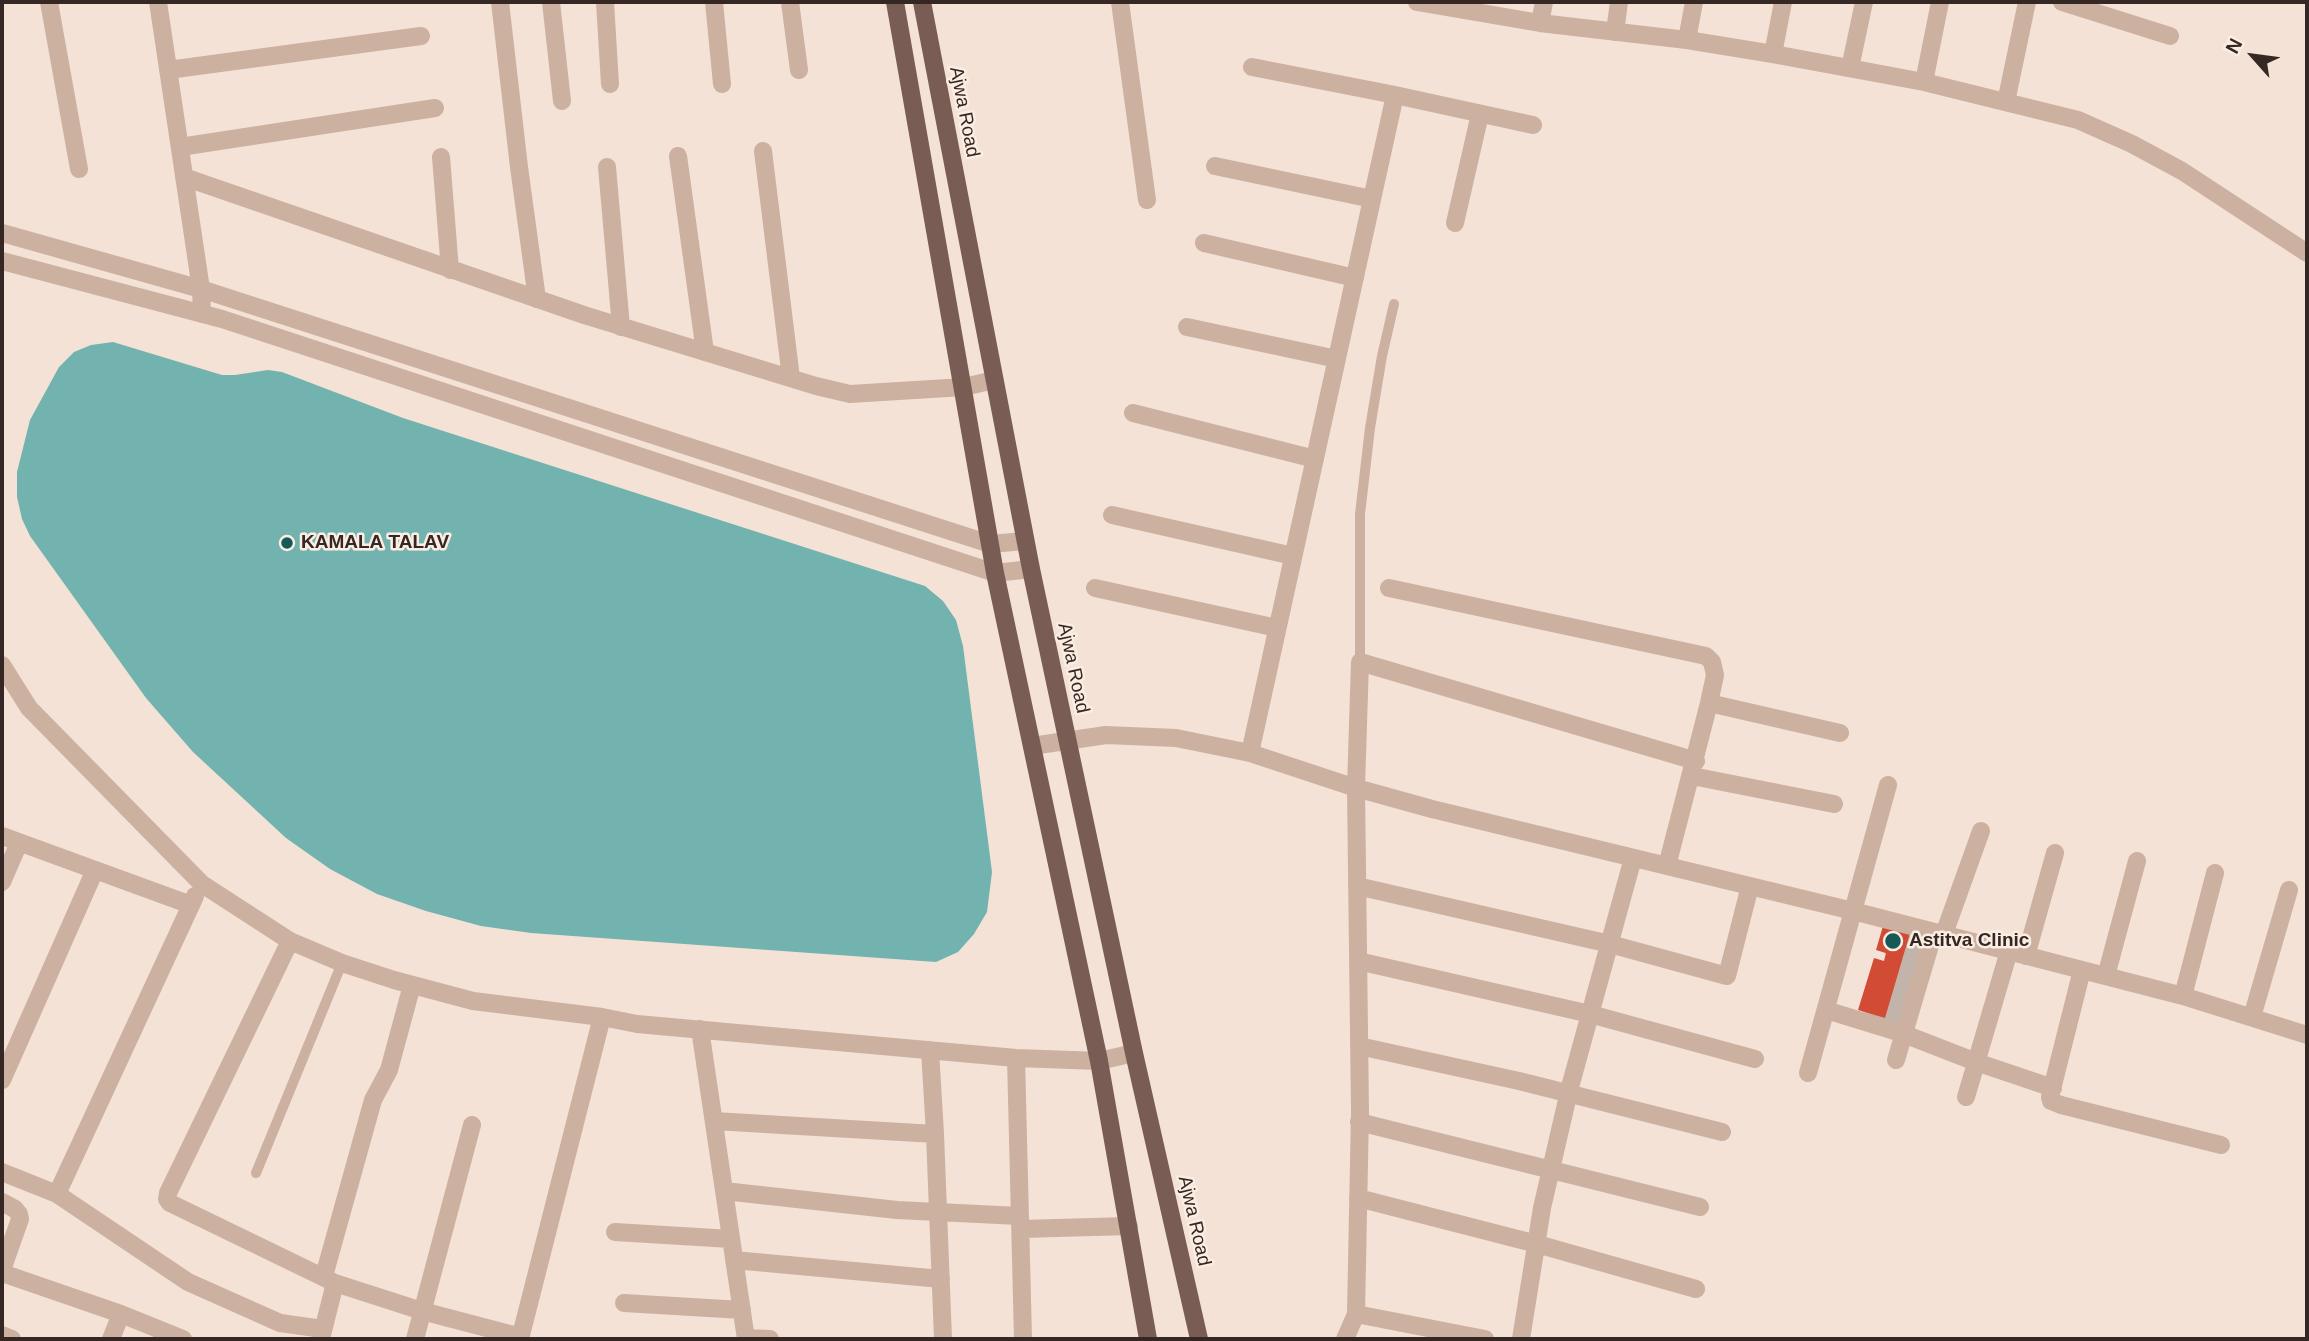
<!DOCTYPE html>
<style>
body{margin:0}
#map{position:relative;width:2309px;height:1341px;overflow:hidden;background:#f3e2d5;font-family:Arial,sans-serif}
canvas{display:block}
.frame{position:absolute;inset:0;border:4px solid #352824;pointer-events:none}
.north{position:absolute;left:2218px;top:21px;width:70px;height:70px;-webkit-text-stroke:5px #fbede2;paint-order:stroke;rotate:298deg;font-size:19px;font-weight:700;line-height:28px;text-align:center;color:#352824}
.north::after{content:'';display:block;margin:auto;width:24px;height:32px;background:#352824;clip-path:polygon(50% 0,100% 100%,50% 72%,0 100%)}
</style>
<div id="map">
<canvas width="2309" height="1341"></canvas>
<div class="frame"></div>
<div class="north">N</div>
</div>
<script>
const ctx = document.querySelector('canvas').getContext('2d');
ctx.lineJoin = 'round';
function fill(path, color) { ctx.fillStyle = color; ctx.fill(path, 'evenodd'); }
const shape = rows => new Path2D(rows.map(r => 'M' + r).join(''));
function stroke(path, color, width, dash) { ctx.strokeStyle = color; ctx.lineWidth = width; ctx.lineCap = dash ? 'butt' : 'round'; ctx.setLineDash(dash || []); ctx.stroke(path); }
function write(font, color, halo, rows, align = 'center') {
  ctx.font = font + ' Arial,sans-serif'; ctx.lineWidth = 5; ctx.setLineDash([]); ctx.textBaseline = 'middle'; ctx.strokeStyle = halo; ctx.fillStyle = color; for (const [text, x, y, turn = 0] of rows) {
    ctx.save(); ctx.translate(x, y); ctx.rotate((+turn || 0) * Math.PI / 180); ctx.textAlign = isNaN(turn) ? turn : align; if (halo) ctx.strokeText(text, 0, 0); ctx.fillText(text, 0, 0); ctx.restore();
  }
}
fill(shape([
 [113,342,222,375,235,375,268,370,282,372,403,418,925,586,943,601,956,620,963,646,992,872,987,912,974,934,958,952,936,962,531,933,481,926,426,911,377,894,330,869,286,838,193,752,146,698,30,536,22,519,17,497,17,472,30,420,59,367,74,352,91,345]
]), '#72b3af');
fill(shape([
 [1909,935,1928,946,1904,1027,1879,1020,1860,1010,1888,955,1878,949]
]), '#0003');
fill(shape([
 [1883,926,1910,933,1885,1018,1858,1010,1874,958,1884,961,1886,953,1876,950]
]), '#d24b34');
stroke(shape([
 [1360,662,1360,514,1370,428,1382,356,1394,304],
 [256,1173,342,963]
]), '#ccb0a0', 10);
stroke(shape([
 [49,2,79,169],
 [158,2,201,289,202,314],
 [500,2,519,167,537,299],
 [551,2,562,101],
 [605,2,610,84],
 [714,2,722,84],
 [790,2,799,70],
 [1120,2,1147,200],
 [1417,2,1540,23,1687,40,1773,54,1924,82,2078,120,2132,144,2182,171,2307,253],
 [2062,2,2170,36],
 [1540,23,1544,2],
 [1615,32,1619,2],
 [1687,40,1694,2],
 [1773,54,1783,2],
 [1252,67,1395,95,1533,125],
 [1850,68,1864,2],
 [168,70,421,36],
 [1924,82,1940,2],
 [2006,102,2027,2],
 [180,147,435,108],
 [763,151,791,378],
 [678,156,705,352],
 [441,157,450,270],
 [1215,166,1372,199],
 [607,167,621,327],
 [184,177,584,315,816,386,850,394,964,387,994,380],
 [1455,223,1480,114],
 [1204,243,1355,278],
 [1187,327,1337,359],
 [1133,413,1315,459],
 [1112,515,1293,556],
 [1095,588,1277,628],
 [1389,588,1706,656,1712,662,1715,675,1709,703,1667,866],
 [2,665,29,708,202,884,290,941,342,963,394,980,473,1001,602,1017,637,1024,1016,1058,1099,1061,1134,1053],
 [1709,703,1840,733],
 [1032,746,1106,735,1176,738,1250,753,1356,788,1432,809,1853,911,2183,996,2307,1035],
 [1250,753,1395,95],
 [1692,776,1834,804],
 [2,836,191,905,195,896],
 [2,882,19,843],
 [1357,886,1610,944,1727,976,1750,886],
 [1944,934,1981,831],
 [290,941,168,1193,167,1199,170,1203,335,1283],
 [2026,956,2055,853],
 [1358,961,1590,1014,1755,1059],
 [2082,970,2050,1097,2051,1101,2061,1105,2221,1145],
 [2106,976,2137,861],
 [2183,996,2215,873],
 [1826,1010,1904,1034,1976,1062,2053,1088],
 [2252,1017,2289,890],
 [700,1029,746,1339],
 [1359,1046,1519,1081,1722,1132],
 [930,1050,935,1134],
 [1016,1058,1023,1339],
 [1896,1060,1934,932],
 [1808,1073,1888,785],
 [2,1080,95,870],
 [1966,1097,2009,951],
 [714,1121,935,1134,943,1339],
 [1359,1122,1700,1207],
 [2,1172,57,1194,188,1282,280,1323,323,1329],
 [724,1191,897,1210,1019,1216],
 [57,1194,191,905],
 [1358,1198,1537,1244,1696,1289],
 [2,1202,15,1209,19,1214,20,1219,2,1270],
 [1022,1229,1129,1226],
 [615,1232,731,1239],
 [734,1260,941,1279],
 [2,1273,121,1314,183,1339],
 [324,1276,373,1100,389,1070,412,985],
 [624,1303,742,1310],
 [1356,1314,1360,1112,1356,788,1360,662,1696,761],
 [2,1335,12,1339],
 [746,1338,770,1339],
 [111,1339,121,1314],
 [321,1339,335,1283,422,1311,521,1337],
 [415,1339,472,1125],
 [520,1339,602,1017],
 [1345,1339,1356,1314,1485,1339],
 [1521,1339,1542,1208,1570,1087,1633,858]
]), '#ccb0a0', 18);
stroke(shape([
 [2,233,201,289,990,544,1025,541],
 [2,261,222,319,995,573,1031,569]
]), '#ccb0a0', 18);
stroke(shape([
 [895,2,995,573,1099,1061,1148,1339],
 [922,2,1031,569,1134,1053,1199,1339]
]), '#795c54', 18);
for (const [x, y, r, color] of [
 [287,543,7,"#165a58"],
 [1893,941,9,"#165a58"]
]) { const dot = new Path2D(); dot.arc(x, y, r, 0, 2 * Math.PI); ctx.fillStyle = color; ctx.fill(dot); stroke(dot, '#fbede2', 2.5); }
write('19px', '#352824', '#fbede2', [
 ["Ajwa Road",964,112,79],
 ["Ajwa Road",1073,668,78],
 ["Ajwa Road",1194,1221,77]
]);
write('bold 19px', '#352824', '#fbede2', [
 ["KAMALA TALAV",301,543],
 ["Astitva Clinic",1909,941]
], 'left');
</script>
